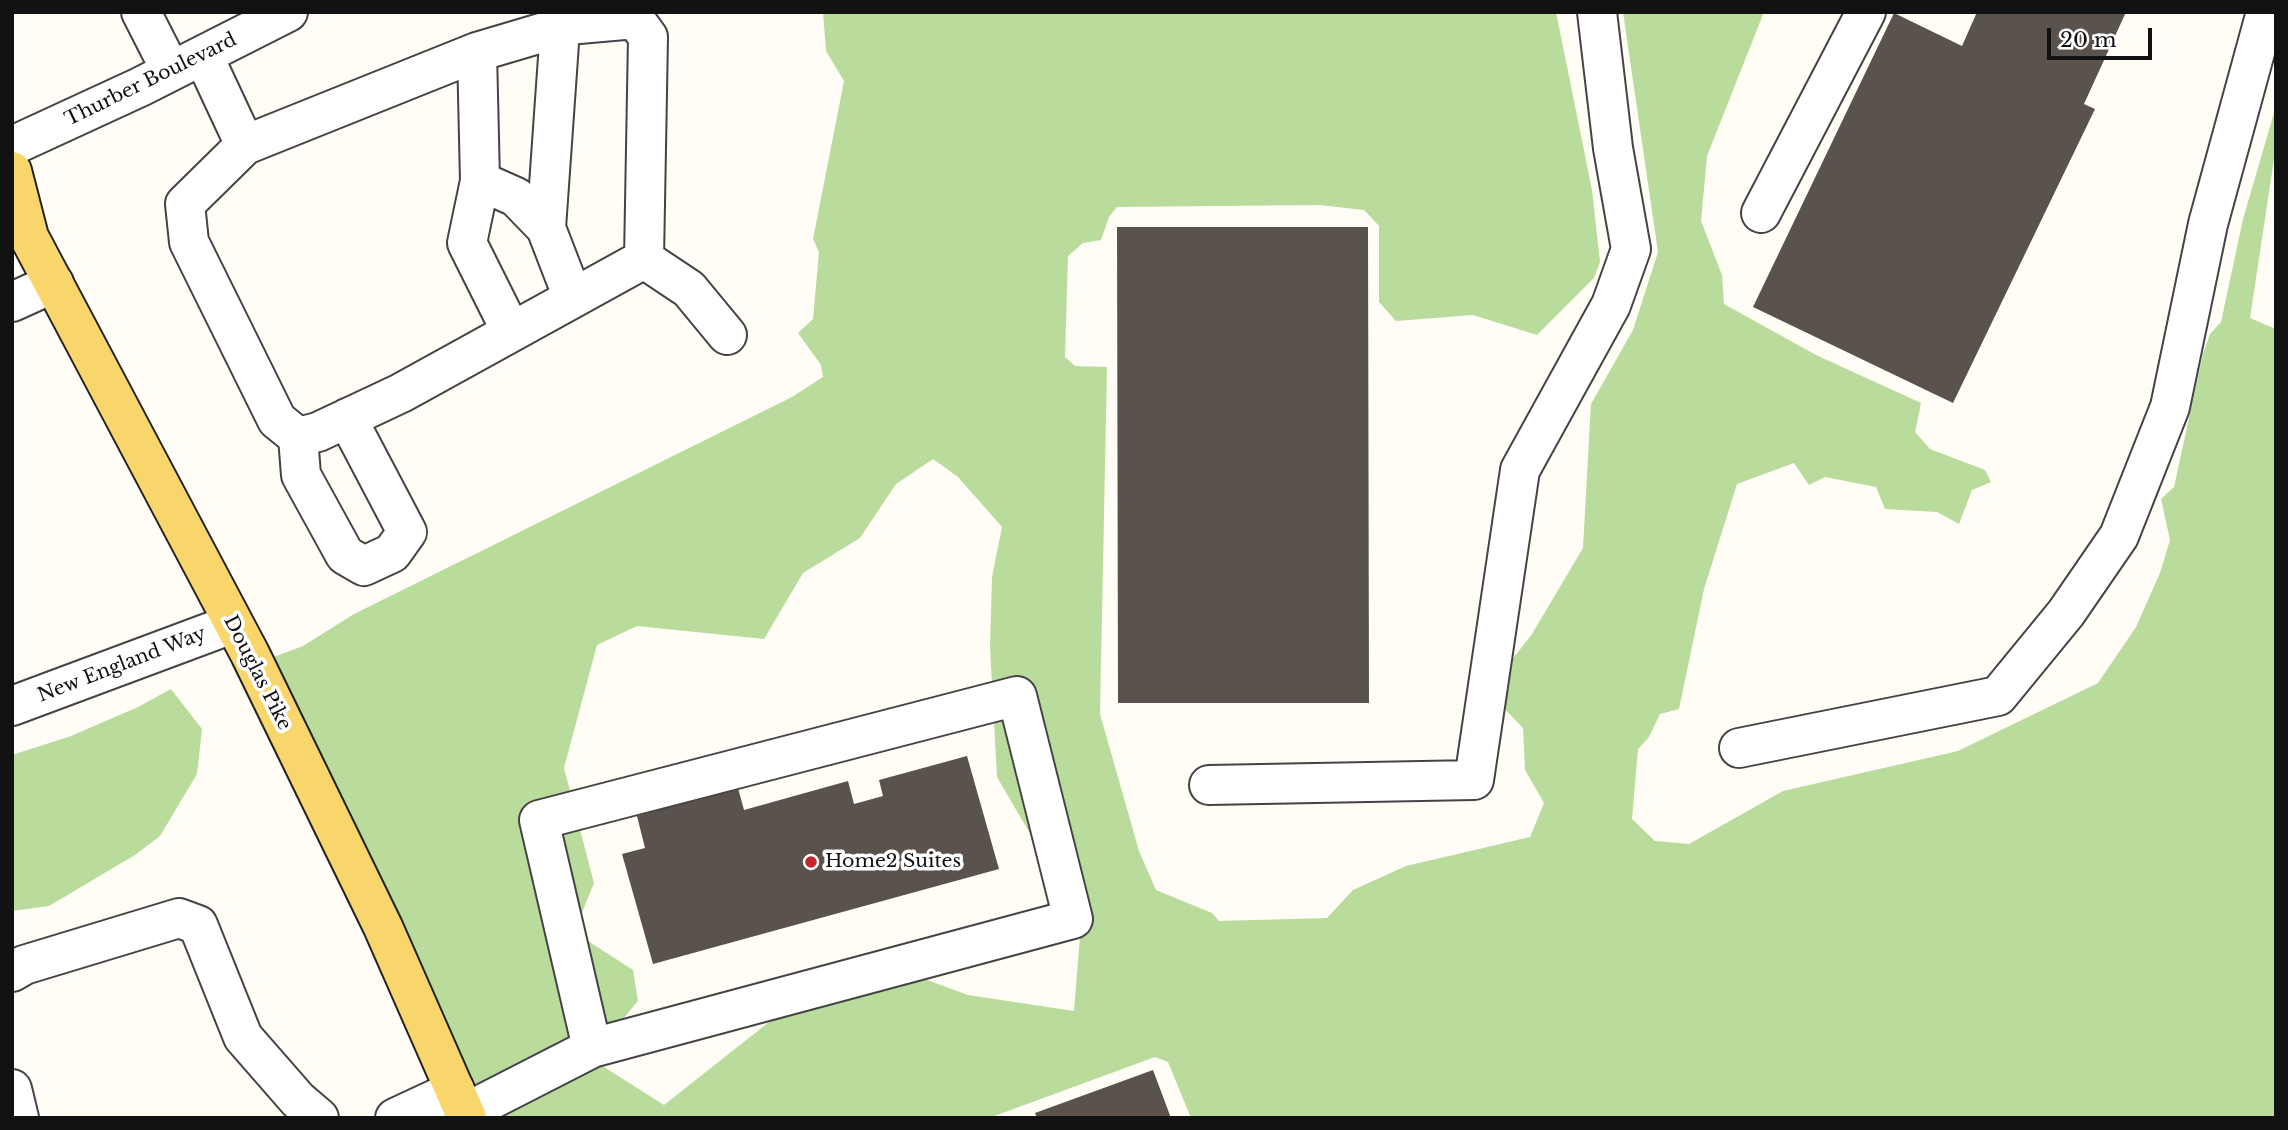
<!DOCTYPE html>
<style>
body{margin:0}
#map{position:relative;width:2288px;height:1130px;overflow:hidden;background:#fffdf5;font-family:"Libre Baskerville",serif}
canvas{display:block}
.frame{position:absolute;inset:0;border:14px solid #111;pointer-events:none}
.scale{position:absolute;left:2047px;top:28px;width:105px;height:32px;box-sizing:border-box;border:4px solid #111;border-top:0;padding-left:9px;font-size:21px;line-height:24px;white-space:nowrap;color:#111;-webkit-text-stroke:5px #fff;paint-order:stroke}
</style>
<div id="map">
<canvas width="2288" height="1130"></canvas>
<div class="frame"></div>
<div class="scale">20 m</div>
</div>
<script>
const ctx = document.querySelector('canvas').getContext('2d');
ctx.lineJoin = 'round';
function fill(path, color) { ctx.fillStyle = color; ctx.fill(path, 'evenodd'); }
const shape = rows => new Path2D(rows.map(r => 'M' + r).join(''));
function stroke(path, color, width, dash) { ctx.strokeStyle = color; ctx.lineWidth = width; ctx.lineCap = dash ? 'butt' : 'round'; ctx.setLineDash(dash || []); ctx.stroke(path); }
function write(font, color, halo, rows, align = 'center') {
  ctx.font = font + ' "Libre Baskerville",serif'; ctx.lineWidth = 7; ctx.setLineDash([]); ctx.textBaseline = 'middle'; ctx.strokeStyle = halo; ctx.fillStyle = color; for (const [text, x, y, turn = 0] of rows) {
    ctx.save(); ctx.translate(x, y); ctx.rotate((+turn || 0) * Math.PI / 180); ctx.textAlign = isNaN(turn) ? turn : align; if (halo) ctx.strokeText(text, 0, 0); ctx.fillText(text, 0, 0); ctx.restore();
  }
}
fill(shape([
 [823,12,1556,12,1592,190,1600,262,1594,278,1537,335,1473,315,1396,321,1379,302,1379,226,1364,210,1319,205,1117,207,1109,217,1101,240,1083,243,1068,256,1065,357,1075,366,1107,367,1100,714,1139,851,1156,890,1212,913,1219,921,1327,918,1353,890,1406,866,1530,837,1544,803,1525,770,1523,728,1501,705,1497,679,1532,634,1583,548,1591,404,1633,330,1658,252,1623,12,1764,12,1707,156,1701,221,1722,275,1724,304,1816,355,1921,403,1915,432,1930,449,1985,470,1991,482,1972,490,1959,524,1937,512,1885,509,1876,487,1825,477,1809,485,1794,463,1737,484,1704,589,1679,709,1660,714,1649,737,1638,749,1632,819,1655,841,1689,844,1783,791,1958,751,2098,683,2136,627,2160,573,2170,540,2161,499,2174,487,2203,354,2210,334,2221,322,2243,219,2276,106,2276,146,2250,318,2276,329,2276,1118,1191,1118,1168,1062,1155,1057,989,1118,462,1118,255,664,303,646,354,614,792,397,823,377,821,365,798,333,813,319,819,252,813,239,844,81,826,51],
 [933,459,958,477,1002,527,992,577,990,647,997,777,1039,849,1080,936,1074,1011,968,995,889,966,769,1022,664,1105,590,1058,638,1001,633,970,574,932,594,883,564,768,597,645,637,626,764,639,803,573,860,538,896,484],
 [171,689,202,729,197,774,160,836,135,855,49,906,12,911,12,755,71,736,138,707]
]), '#b9dc9c');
fill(shape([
 [1977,12,2126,12,2084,104,2095,109,1953,403,1753,307,1894,13,1962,46],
 [1117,227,1368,227,1369,703,1118,703],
 [967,756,999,869,653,964,622,854,645,848,637,816,738,788,744,810,848,781,854,804,883,796,879,780],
 [1153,1070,1171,1118,1037,1118,1035,1113]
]), '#5a524d');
const minor = shape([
 [141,12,171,71],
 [477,52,480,181,516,197,546,228,573,298],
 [203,55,245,145,185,204,189,242,277,420,298,437,318,432,401,393,644,259,648,37,635,19,568,25,477,52,245,145],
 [12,146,140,87,288,12],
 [480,181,467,243,511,331],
 [1761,213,1866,12],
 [546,228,560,29],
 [644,259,689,289,727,335],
 [12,302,54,283],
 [298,437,301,475,345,555,364,566,392,553,407,532,347,418],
 [12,706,232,624],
 [1739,748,1998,696,2066,613,2119,536,2170,407,2208,224,2266,12],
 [1209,785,1474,780,1520,470,1611,305,1631,249,1613,148,1597,12],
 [12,972,24,965,179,918,198,925,243,1037,298,1100,319,1118],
 [12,1089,19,1118],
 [465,1113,592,1048,1073,919,1017,696,539,820,592,1048],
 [395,1118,455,1090]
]);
const major = shape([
 [12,171,29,237],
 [12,218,29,237,250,654,383,927,467,1118]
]);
stroke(minor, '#444', 42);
stroke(major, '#222', 42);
stroke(minor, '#fff', 38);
stroke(major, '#f9d66b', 38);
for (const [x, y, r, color] of [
 [811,862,7,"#c4262e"]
]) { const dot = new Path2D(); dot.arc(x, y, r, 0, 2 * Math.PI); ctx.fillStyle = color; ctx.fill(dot); stroke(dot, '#fff', 2.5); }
write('19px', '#111', '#fff', [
 ["Thurber Boulevard",151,80,-26],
 ["New England Way",122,665,-21],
 ["Douglas Pike",257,673,63]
]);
write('19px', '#111', '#fff', [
 ["Home2 Suites",825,862]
], 'left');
</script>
